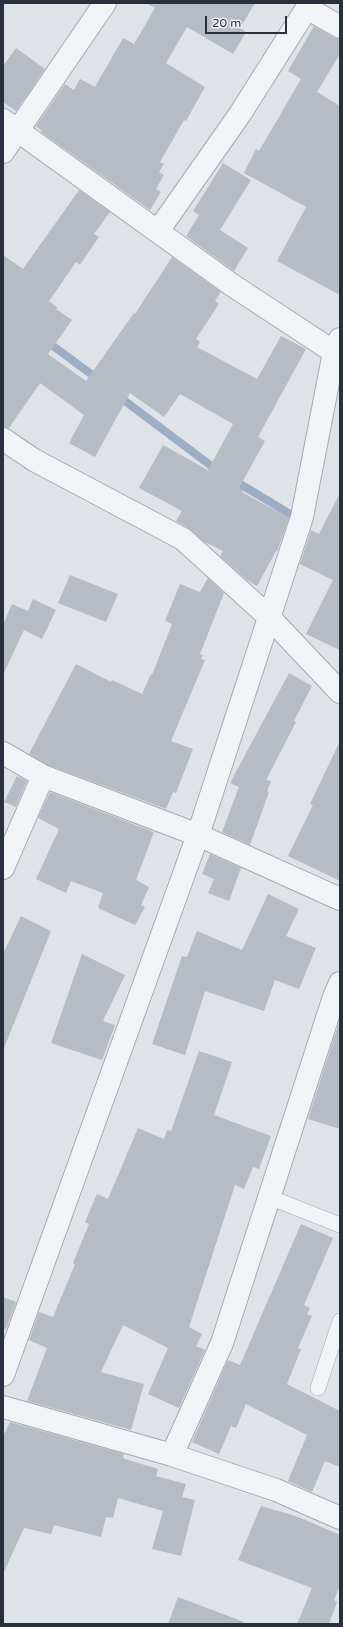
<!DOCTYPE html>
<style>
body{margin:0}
#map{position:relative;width:343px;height:1627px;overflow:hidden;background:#dfe2e7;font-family:"Varela Round",sans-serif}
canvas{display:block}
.frame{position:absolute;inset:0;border:4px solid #2a2f3d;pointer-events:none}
.scale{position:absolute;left:205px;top:16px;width:82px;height:18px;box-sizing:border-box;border:2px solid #2a2f3d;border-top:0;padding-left:5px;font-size:12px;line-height:14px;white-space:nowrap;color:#2a2f3d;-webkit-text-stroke:3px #eff1f5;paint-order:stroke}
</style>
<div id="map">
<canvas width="343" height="1627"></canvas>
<div class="frame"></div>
<div class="scale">20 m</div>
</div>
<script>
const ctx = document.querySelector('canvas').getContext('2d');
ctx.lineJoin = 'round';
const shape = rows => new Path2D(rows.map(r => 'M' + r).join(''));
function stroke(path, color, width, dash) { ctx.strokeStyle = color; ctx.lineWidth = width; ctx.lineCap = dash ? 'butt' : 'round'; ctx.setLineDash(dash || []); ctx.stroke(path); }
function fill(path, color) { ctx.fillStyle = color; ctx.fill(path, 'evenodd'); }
stroke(shape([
 [45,340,99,380],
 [117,395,218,471],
 [232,479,290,514]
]), '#9dadc4', 8);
fill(shape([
 [146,3,255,3,240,28,246,32,233,54,187,27,166,63,205,87,186,121,184,120,160,162,164,164,159,172,164,175,156,189,161,192,150,210,41,132,42,131,36,126,65,84,74,90,80,79,95,87,123,38,134,44,155,8],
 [314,26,334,38,340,39,340,54,317,92,340,106,340,295,277,261,306,207,244,173,256,149,259,151,301,79,288,71],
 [16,48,45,69,16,111,3,102,3,66],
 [223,163,251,180,220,230,248,248,234,271,186,236,199,215,193,211],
 [79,190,110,212,94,234,99,237,80,265,76,262,49,301,58,308,56,309,72,320,48,354,86,381,134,313,135,314,172,257,221,292,215,301,219,304,196,339,200,342,197,347,257,379,281,336,306,349,258,437,265,441,239,488,243,490,242,492,289,518,277,552,276,551,257,586,247,580,220,556,223,551,203,541,191,530,176,521,182,511,139,488,163,445,208,470,233,424,180,394,164,417,130,393,95,457,69,443,84,415,40,383,9,428,3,427,3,255,23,269],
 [340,493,340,650,306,634,333,580,300,564,311,530,319,534],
 [70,575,118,594,106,622,58,603],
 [208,578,224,593,200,654,203,655,201,659,205,660,171,741,193,749,176,793,173,792,166,809,48,765,29,754,76,664,111,682,112,680,142,694,151,674,152,675,172,624,165,621,180,584,200,592],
 [33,599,56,610,42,639,24,630,3,675,3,625,12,604,28,611],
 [289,673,312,686,294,721,296,722,266,780,271,781,267,791,269,792,250,845,222,832,239,787,230,783],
 [340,741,340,881,288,856,313,805,310,804],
 [17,776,27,781,16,807,4,802],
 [50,792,154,832,136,880,149,887,141,905,145,907,135,925,98,908,103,893,71,881,66,893,36,879,59,829,38,818],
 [210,854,241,868,229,901,208,893,214,879,202,874],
 [268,894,299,909,286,936,316,948,299,989,275,980,264,1011,205,991,185,1055,152,1044,182,956,187,957,197,931,242,950],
 [21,916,51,931,4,1048,3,954],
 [82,954,125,975,103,1021,115,1025,102,1060,51,1043],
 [340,1019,340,1129,308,1119],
 [199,1051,232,1062,214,1115,271,1136,259,1169,253,1167,244,1189,235,1185,189,1327,202,1334,196,1346,205,1350,179,1408,148,1394,168,1348,123,1325,101,1372,144,1384,131,1430,27,1401,47,1348,29,1340,39,1312,53,1317,75,1264,73,1263,89,1224,85,1222,97,1194,108,1199,138,1128,164,1139,167,1130,171,1131],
 [301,1224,333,1238,304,1305,310,1308,307,1314,312,1316,298,1348,301,1349,287,1384,340,1411,340,1467,325,1461,312,1492,288,1481,307,1435,246,1404,236,1428,231,1426,219,1454,192,1442,228,1360,240,1365],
 [3,1297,16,1302,6,1329,3,1328],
 [10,1422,124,1454,123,1457,125,1459,158,1469,156,1476,186,1484,182,1497,195,1500,181,1556,152,1549,163,1511,118,1498,113,1518,106,1517,101,1537,54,1525,51,1534,24,1528,3,1574,3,1436],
 [261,1506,296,1516,340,1535,340,1585,334,1600,337,1602,329,1624,297,1624,312,1588,238,1560],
 [178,1597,244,1622,243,1624,168,1624]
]), '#b7bbc3');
const service = shape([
 [269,1197,340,1225],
 [318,1388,340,1321]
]);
const minor = shape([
 [3,120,232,285,334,352,340,355],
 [3,152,105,3],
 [158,231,240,114,307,8,340,27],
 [3,439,34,460,183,539,269,617,340,692],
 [3,753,43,776,198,835,340,899],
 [3,868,43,776],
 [3,1375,198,835,302,517,334,352,340,339],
 [3,1407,172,1455,276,1490,340,1518],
 [172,1455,222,1343,334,997,340,983]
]);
stroke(service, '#a5a9b1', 16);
stroke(minor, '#a5a9b1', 24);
stroke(service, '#f2f3f6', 15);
stroke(minor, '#f2f3f6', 22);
</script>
